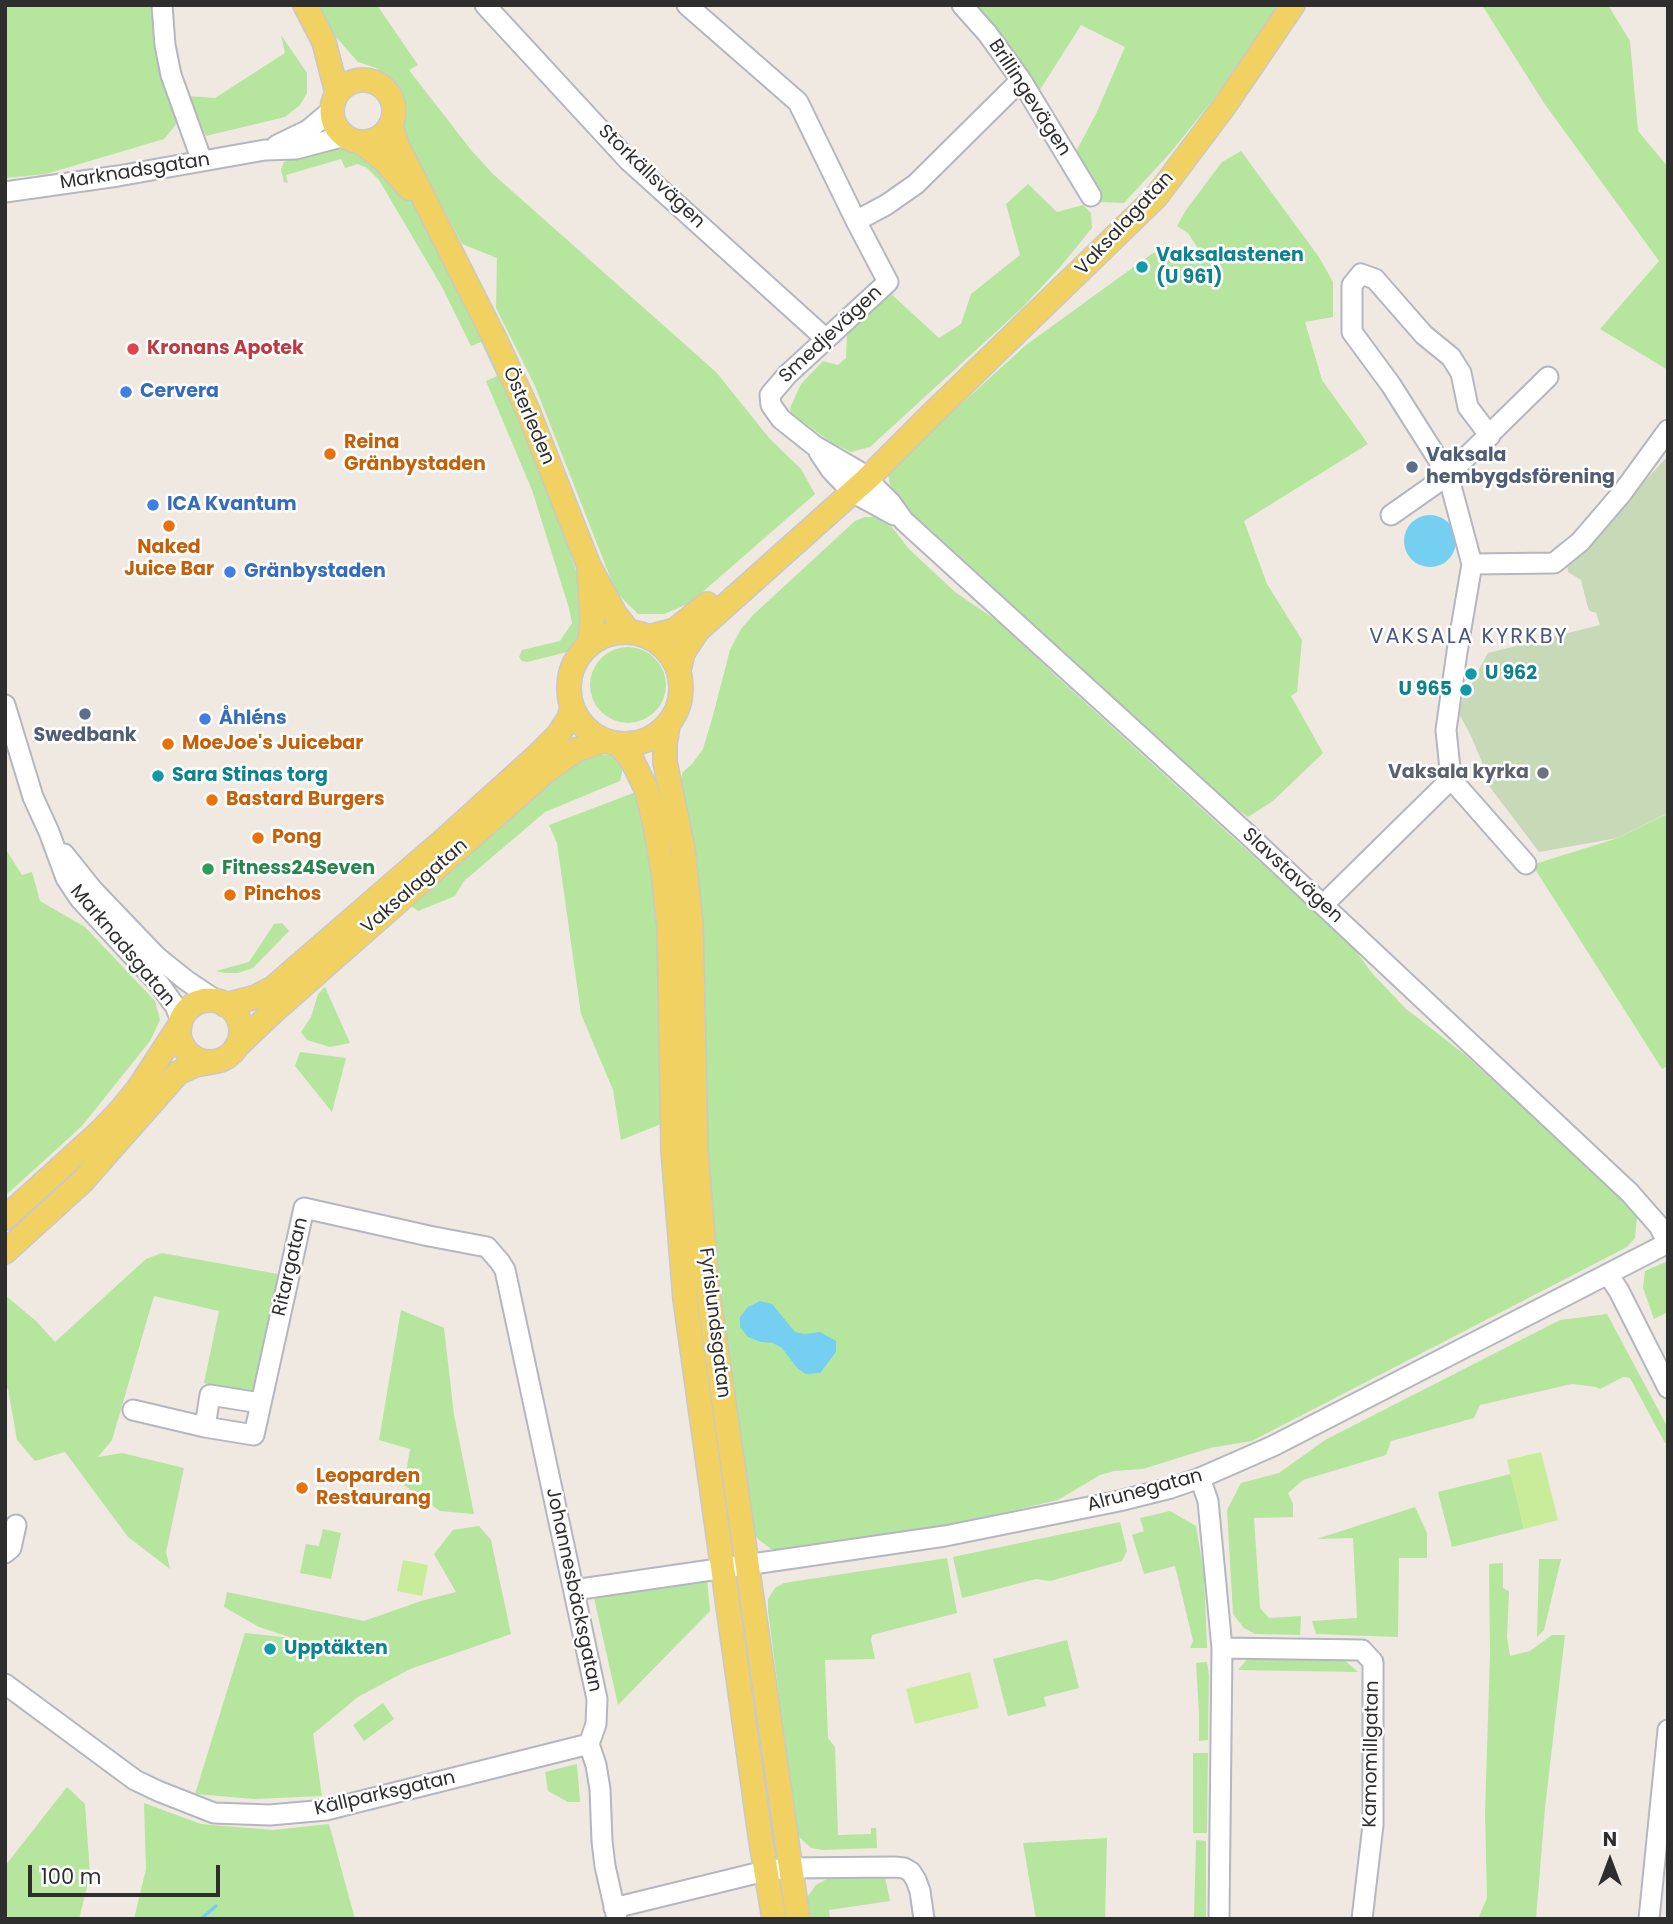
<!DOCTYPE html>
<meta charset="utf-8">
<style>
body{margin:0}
#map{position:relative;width:1673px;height:1924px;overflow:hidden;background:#efe9e1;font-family:Poppins,sans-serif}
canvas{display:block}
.frame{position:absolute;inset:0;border:7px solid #2e2e2e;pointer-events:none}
.north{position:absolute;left:1575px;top:1826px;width:70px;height:70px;-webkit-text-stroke:5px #fff;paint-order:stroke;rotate:0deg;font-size:19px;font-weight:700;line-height:28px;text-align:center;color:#2e2e2e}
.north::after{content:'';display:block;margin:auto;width:24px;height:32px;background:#2e2e2e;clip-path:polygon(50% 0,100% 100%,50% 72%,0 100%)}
.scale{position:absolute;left:28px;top:1865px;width:192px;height:32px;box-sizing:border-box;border:4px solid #2e2e2e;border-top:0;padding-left:9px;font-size:21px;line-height:24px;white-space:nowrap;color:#2e2e2e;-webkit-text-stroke:5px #fff;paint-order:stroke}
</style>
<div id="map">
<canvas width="1673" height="1924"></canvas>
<div class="frame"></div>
<div class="north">N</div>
<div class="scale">100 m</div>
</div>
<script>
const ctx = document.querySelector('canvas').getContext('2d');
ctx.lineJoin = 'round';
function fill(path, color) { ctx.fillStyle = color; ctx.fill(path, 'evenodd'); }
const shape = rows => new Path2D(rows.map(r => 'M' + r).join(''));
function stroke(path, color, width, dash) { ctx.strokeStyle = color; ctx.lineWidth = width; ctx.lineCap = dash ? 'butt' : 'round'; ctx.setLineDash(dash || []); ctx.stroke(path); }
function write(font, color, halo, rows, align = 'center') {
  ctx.font = font + ' Poppins,sans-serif'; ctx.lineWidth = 5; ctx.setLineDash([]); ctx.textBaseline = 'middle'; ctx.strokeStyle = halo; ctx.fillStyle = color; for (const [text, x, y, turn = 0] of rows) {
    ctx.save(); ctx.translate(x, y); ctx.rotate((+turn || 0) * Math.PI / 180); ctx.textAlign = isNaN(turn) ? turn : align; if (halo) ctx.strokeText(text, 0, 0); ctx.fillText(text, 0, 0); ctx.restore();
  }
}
fill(shape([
 [5,5,158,5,183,116,164,139,46,174,5,178],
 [317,5,377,5,418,65,409,70,471,150,494,175,716,372,770,439,801,469,815,494,690,603,664,614,638,614,616,592,535,386,496,308,497,258,462,244,404,133,406,103,391,80,376,68,358,62,329,29],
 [969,5,1278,5,1212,101,1171,152,1124,203,1101,202,1073,157,1096,114,1125,47,1081,25,1038,93],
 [1482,5,1608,5,1630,41,1638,131,1668,167,1668,370,1600,329,1659,261,1544,103],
 [281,35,307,73,307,93,300,105,285,117,206,136,188,96,215,98,285,53],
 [342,146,366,153,401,184,426,224,528,426,580,582,583,636,576,646,567,652,527,662,522,661,519,657,522,650,560,641,572,623,569,608,532,490,486,381,497,376,481,342,471,346,442,287,379,180,367,168,358,164,345,168,341,159,286,175,288,183,284,182,281,169,284,162,293,158],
 [1241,151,1319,257,1333,282,1333,317,1305,322,1322,380,1368,444,1244,521,1267,584,1302,640,1297,692,1291,696,1323,753,1273,801,1248,817,1207,789,1005,604,987,582,932,531,906,512,892,494,888,475,894,465,1026,345,1153,253,1170,246,1203,256,1188,233,1177,226,1186,210,1222,162],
 [1028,184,1057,212,1083,205,1091,213,1092,228,1061,266,1022,308,870,447,851,452,832,443,791,413,790,408,801,384,823,361,838,365,846,358,847,331,889,292,939,338,961,324,971,294,1020,255,1006,204],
 [865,517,875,517,892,527,909,549,955,592,1002,624,1056,676,1353,947,1372,973,1405,1008,1464,1054,1631,1206,1637,1217,1635,1238,1627,1247,1252,1441,1210,1448,1143,1469,1114,1471,1100,1475,1058,1500,944,1527,783,1551,771,1549,758,1539,753,1533,717,1286,679,784,683,772,692,764,703,749,712,719,730,650,741,629,753,615,855,521],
 '590 685a38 38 0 1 1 76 0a38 38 0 1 1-76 0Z',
 [588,754,614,755,624,764,620,781,545,812,464,881,455,896,418,911,411,906,533,798],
 [636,792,651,853,660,937,661,1124,621,1140,613,1090,581,1014,557,843,549,825],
 [1667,814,1668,1066,1662,1069,1535,869,1538,863,1618,838],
 [5,848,22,875,32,872,40,901,85,927,155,1001,160,1020,150,1041,82,1126,5,1196],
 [282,923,289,931,253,968,238,973,225,973,216,971,249,962,274,924],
 [325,987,350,1043,330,1047,307,1040,301,1032,311,1017,318,994],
 [300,1052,346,1058,332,1112,295,1066],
 [162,1253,278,1274,254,1392,247,1396,204,1383,219,1311,154,1296,112,1440,98,1457,122,1453,184,1468,166,1552,170,1569,128,1537,65,1452,35,1461,17,1440,8,1389,5,1387,5,1295,36,1321,55,1342,146,1259],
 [1668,1261,1668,1312,1654,1319,1643,1288,1645,1271],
 [401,1310,444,1328,454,1415,474,1514,440,1511,404,1485,410,1449,379,1440],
 [1607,1314,1668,1428,1668,1442,1665,1443,1630,1378,1623,1377,1600,1389,1596,1387,1572,1384,1480,1405,1474,1418,1391,1441,1386,1455,1303,1480,1288,1493,1293,1504,1293,1517,1254,1518,1260,1608,1269,1618,1301,1616,1300,1635,1255,1634,1244,1628,1233,1614,1227,1510,1241,1483,1279,1473,1325,1440,1560,1320],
 [1511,1474,1524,1529,1452,1547,1438,1492],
 [1415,1507,1427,1533,1427,1558,1399,1558,1398,1637,1316,1634,1312,1621,1357,1618,1353,1538,1317,1539],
 [1170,1511,1196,1526,1204,1573,1207,1648,1190,1648,1193,1641,1175,1566,1144,1574,1132,1535,1144,1531,1140,1518],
 [1120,1522,1127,1551,1122,1561,1050,1581,1036,1579,962,1598,953,1557],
 [479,1526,491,1540,511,1634,410,1669,358,1697,313,1734,322,1796,254,1799,195,1794,245,1633,292,1638,259,1627,224,1607,227,1592,364,1621,421,1601,456,1592,434,1554,453,1530],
 [323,1529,341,1533,331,1579,300,1573,306,1544,319,1546],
 [947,1558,957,1613,872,1635,871,1640,875,1659,825,1660,828,1738,835,1747,838,1835,871,1834,871,1828,876,1828,877,1848,823,1850,811,1848,797,1835,768,1611,768,1599,775,1588,784,1583],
 [1539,1559,1561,1559,1544,1630,1537,1637],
 [1503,1563,1503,1588,1509,1591,1507,1637,1510,1656,1530,1651,1552,1635,1565,1635,1545,1808,1536,1919,1478,1919,1487,1898,1485,1813,1490,1654,1489,1564],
 [707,1579,710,1611,618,1705,594,1598],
 [1067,1640,1079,1688,1044,1697,1046,1706,1008,1716,993,1659],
 [1248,1658,1343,1659,1358,1672,1238,1670],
 [1207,1662,1209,1675,1208,1740,1199,1741,1199,1713,1196,1663],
 [383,1703,394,1719,364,1741,353,1725],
 [1193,1753,1208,1753,1207,1833,1193,1833],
 [577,1764,580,1802,568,1802,548,1791,545,1772],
 [67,1787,85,1804,90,1875,79,1919,5,1919,5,1866],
 [144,1803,201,1824,273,1830,329,1824,355,1919,134,1919,146,1869],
 [1107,1838,1105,1919,1036,1919,1023,1843],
 [1196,1840,1206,1841,1206,1919,1194,1919],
 [885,1877,890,1901,829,1910,830,1919,811,1919,807,1897,816,1885,827,1879]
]), '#b6e59e');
fill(shape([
 [1668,456,1668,824,1666,814,1618,838,1539,852,1486,782,1484,767,1471,736,1457,710,1488,653,1600,625,1596,613,1590,611,1588,608,1581,580,1568,572,1567,564]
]), '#c8d9b8');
fill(shape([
 [1541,1452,1558,1520,1524,1529,1507,1460],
 [403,1560,428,1565,422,1596,397,1591],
 [970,1672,979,1708,915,1724,906,1689]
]), '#c9ec9a');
fill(shape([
 '1404 541a26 26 0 1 1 52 0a26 26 0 1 1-52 0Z',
 [760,1301,772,1304,795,1332,804,1334,820,1332,836,1341,836,1352,820,1373,806,1374,797,1368,782,1348,773,1343,761,1342,748,1337,740,1327,740,1317,748,1307]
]), '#75cff0');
stroke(shape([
 [201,1919,216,1906]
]), '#75cff0', 3.5);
const minor = shape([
 [162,5,165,45,171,75,202,161],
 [485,5,629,161,826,339],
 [687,5,798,102,856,221],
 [962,5,987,33,1021,80,1091,196],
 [1021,80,916,184,886,205,856,221,888,282,787,375,770,395,771,405,781,419,815,446,858,471,867,479,891,503,904,521,1244,831,1630,1193,1659,1226,1668,1243],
 [277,145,308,130,332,110],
 [5,192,118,176,265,150,296,149,345,136],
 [819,452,831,470,852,492,894,515],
 [1391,515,1448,475,1548,377],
 [1472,564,1554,563,1580,542,1622,493,1668,430],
 [5,705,33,797,49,832,66,878,80,899,160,985,175,1006,181,1020],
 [1451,779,1526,864],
 [64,854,92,889,157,957,187,981,217,1001],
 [1323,905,1451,779,1446,730,1457,652,1472,564,1448,475,1391,385,1352,332,1352,285,1361,274,1375,279,1424,335,1451,357,1461,373,1468,407,1490,436],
 [1608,1274,1619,1291,1668,1388],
 [260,1403,210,1395,205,1427,254,1435,304,1208,429,1236,487,1247,500,1262,505,1270,597,1699,596,1724,589,1744,596,1765,600,1789,602,1841,605,1866,617,1919],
 [133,1410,205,1427],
 [1200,1478,1208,1501,1222,1648,1219,1919],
 [5,1553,11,1548,16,1525],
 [574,1590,945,1536,1119,1501,1171,1488,1200,1478,1273,1446,1668,1243],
 [1222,1648,1362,1650,1373,1662,1373,1825,1362,1919],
 [5,1684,135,1780,158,1791,214,1813,270,1815,326,1810,589,1744],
 [614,1908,765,1871,789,1868,894,1867,904,1868,911,1872,916,1880,920,1891,924,1919],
 [1649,1919,1668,1730]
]);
const major = shape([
 [305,5,324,42,337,93],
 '332 111a31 31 0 1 1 62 0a31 31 0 1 1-62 0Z',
 [391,126,398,147,495,339,528,411,589,566,615,614,629,632],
 [361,142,385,161,409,188],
 [589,572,592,620,589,645],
 '569 688a56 56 0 1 1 112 0a56 56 0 1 1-112 0Z',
 [648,637,675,630,707,604],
 [679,670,683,653,698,630,867,479,929,417,1156,197,1223,108,1293,5],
 [668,726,665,744,665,762,683,849,691,923,696,1151,707,1285,798,1919],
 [619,745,632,760,647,791,656,830,663,872,669,927,673,1151,685,1299,761,1842,774,1919],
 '179 1031a31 31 0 1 1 62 0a31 31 0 1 1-62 0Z',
 [225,1005,256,997,273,988,445,839,537,756,558,735,569,718,572,708],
 [236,1047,274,1011,545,772,576,750,603,741],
 [5,1218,101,1131,120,1111,138,1089,180,1025],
 [5,1252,82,1182,178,1073,195,1065,212,1062]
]);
stroke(minor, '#b4b7c1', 23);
stroke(major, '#c9c9c9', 26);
stroke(minor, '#fff', 19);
stroke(major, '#f2d163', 23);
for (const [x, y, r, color] of [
 [1142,267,7,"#0f9aa8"],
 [133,349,7,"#e0444e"],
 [126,392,7,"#3f7fe0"],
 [330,454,7,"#e8710a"],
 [1412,467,7,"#5c6f8a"],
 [153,505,7,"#3f7fe0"],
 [169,526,7,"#e8710a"],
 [230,572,7,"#3f7fe0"],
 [1471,674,7,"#0f9aa8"],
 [1466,690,7,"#0f9aa8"],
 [85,714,7,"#5c6f8a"],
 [205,719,7,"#3f7fe0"],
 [168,744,7,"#e8710a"],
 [1543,773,7,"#6b7280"],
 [158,776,7,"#0f9aa8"],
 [212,800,7,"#e8710a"],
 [258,838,7,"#e8710a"],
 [208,869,7,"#2e9e5b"],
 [230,895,7,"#e8710a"],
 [302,1488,7,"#e8710a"],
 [270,1649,7,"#0f9aa8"]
]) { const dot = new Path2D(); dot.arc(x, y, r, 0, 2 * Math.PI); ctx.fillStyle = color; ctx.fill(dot); stroke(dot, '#fff', 2.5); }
write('19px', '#2e2e2e', '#fff', [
 ["Brillingevägen",1029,98,57],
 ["Marknadsgatan",135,172,-9],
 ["Storkällsvägen",651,177,44],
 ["Vaksalagatan",1125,224,-47],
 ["Smedjevägen",831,335,-43],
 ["Österleden",528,416,67],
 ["Slavstavägen",1292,876,43],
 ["Vaksalagatan",415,887,-41],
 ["Marknadsgatan",122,946,50],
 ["Ritargatan",291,1267,-77],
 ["Fyrislundsgatan",714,1323,83],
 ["Alrunegatan",1145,1491,-15],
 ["Johannesbäcksgatan",573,1590,78],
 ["Kamomillgatan",1372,1754,-89],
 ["Källparksgatan",385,1794,-13]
]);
write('bold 19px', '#0d838f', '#fff', [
 ["Vaksalastenen",1156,256],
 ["(U 961)",1156,278],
 ["U 962",1485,674],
 ["U 965",1452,690,"right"],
 ["Sara Stinas torg",172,776],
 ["Upptäkten",284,1649]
], 'left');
write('bold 19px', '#be3a42', '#fff', [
 ["Kronans Apotek",147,349]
], 'left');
write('bold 19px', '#366cbe', '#fff', [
 ["Cervera",140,392],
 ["ICA Kvantum",167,505],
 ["Gränbystaden",244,572],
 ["Åhléns",219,719]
], 'left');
write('bold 19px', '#c56008', '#fff', [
 ["Reina",344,443],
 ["Gränbystaden",344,465],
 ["Naked",169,548,"center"],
 ["Juice Bar",169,570,"center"],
 ["MoeJoe's Juicebar",182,744],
 ["Bastard Burgers",226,800],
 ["Pong",272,838],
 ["Pinchos",244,895],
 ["Leoparden",316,1477],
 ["Restaurang",316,1499]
], 'left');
write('bold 19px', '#4e5e75', '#fff', [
 ["Vaksala",1426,456],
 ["hembygdsförening",1426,478],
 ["Swedbank",85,736,"center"]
], 'left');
write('bold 19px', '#5b616d', '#fff', [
 ["Vaksala kyrka",1529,773]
], 'right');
write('bold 19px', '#27864d', '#fff', [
 ["Fitness24Seven",222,869]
], 'left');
ctx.letterSpacing = '2px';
write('21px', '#4d5680', '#fff', [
 ["VAKSALA KYRKBY",1469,638]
]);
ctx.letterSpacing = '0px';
</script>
